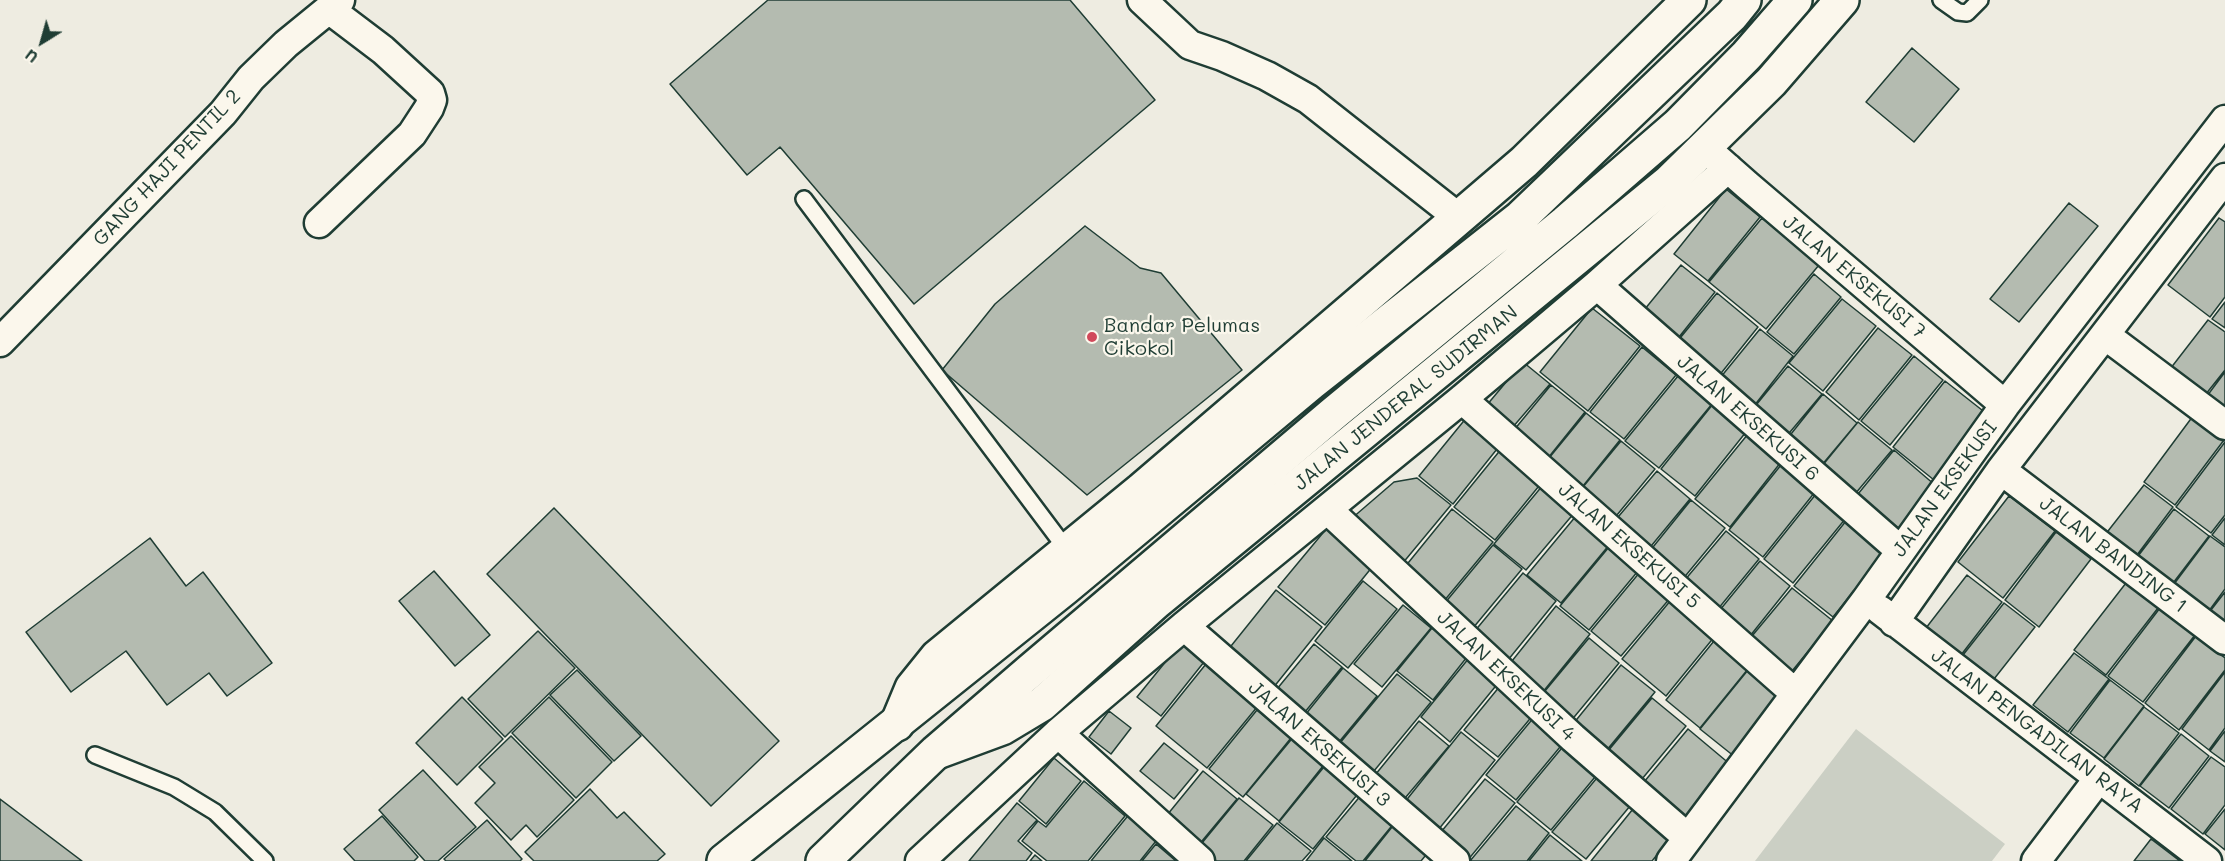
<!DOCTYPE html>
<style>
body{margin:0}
#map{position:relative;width:2225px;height:861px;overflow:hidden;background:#eeece1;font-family:Mali,sans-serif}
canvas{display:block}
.north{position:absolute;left:12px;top:12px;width:60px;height:60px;-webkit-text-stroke:4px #fbf7ec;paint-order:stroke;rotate:217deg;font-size:16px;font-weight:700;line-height:24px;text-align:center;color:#1f3d34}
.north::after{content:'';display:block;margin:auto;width:21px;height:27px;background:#1f3d34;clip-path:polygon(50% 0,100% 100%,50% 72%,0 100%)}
</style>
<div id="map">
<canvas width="2225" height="861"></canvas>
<div class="north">U</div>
</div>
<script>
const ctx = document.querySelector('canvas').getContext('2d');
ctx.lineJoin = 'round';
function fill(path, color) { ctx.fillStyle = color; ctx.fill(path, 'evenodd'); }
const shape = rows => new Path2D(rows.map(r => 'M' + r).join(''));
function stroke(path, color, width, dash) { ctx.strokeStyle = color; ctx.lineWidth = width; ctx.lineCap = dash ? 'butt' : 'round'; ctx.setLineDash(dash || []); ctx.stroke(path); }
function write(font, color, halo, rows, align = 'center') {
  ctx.font = font + ' Mali,sans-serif'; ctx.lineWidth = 4.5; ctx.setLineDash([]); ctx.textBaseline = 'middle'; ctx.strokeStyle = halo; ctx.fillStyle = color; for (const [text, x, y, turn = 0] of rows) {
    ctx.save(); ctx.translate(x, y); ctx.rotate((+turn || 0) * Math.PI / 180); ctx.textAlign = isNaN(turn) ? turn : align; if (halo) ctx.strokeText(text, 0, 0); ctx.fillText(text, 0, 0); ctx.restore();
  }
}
fill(shape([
 [1856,729,2005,844,1992,861,1755,861]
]), '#cbcfc4');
const building = shape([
 [768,0,1070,0,1155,100,914,304,780,147,747,175,670,84,768,0],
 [1912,48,1959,89,1914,142,1866,102,1912,48],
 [1726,189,1760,217,1708,281,1674,254,1726,189],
 [2069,203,2098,226,2019,322,1990,299,2069,203],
 [1762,218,1819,265,1766,329,1709,282,1762,218],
 [2219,218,2225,222,2225,297,2210,317,2168,285,2219,218],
 [1085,226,1140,268,1161,273,1242,370,1087,495,942,370,995,304,1085,226],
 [1681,265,1715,292,1675,342,1640,315,1681,265],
 [1814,274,1841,297,1794,354,1767,332,1814,274],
 [1717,293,1758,327,1718,377,1676,343,1717,293],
 [1842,299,1876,326,1823,391,1789,363,1842,299],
 [2225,302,2225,328,2212,319,2225,302],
 [1592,308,1640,346,1588,411,1540,372,1592,308],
 [2208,320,2225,332,2225,370,2202,399,2167,373,2208,320],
 [1878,328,1912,355,1859,420,1826,392,1878,328],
 [1760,329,1793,356,1754,406,1720,378,1760,329],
 [1642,347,1676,375,1624,439,1590,412,1642,347],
 [1914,356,1943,380,1890,445,1861,421,1914,356],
 [1523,362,1550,384,1512,428,1486,406,1523,362],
 [1788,366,1822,394,1785,438,1752,410,1788,366],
 [2225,372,2225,416,2204,400,2225,372],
 [1678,376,1712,404,1659,468,1625,441,1678,376],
 [1945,381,1987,414,1934,480,1893,447,1945,381],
 [1551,385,1585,412,1548,458,1514,430,1551,385],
 [1823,394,1857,423,1821,466,1787,439,1823,394],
 [1713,404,1746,432,1695,496,1661,469,1713,404],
 [1586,413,1620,440,1583,486,1549,458,1586,413],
 [2193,416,2224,440,2175,505,2144,482,2193,416],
 [1467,417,1501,444,1453,504,1419,476,1467,417],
 [1858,422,1892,450,1855,494,1822,466,1858,422],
 [1748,434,1781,462,1730,527,1695,499,1748,434],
 [1621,441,1655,469,1612,521,1578,493,1621,441],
 [2225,442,2225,515,2211,533,2176,507,2225,442],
 [1502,448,1543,481,1495,540,1454,507,1502,448],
 [1894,450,1935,485,1899,529,1858,494,1894,450],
 [1781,465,1815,492,1763,557,1729,530,1781,465],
 [1657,471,1690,499,1647,551,1613,523,1657,471],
 [1417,478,1451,505,1402,564,1351,519,1394,482,1417,478],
 [1543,485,1575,512,1526,570,1494,544,1543,485],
 [2144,485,2173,507,2131,563,2101,540,2144,485],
 [1816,494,1846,518,1793,583,1764,559,1816,494],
 [2009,496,2055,531,2003,598,1958,562,2009,496],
 [1691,500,1725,528,1682,580,1649,552,1691,500],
 [554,508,779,741,711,806,487,574,554,508],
 [1452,509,1493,542,1444,601,1404,568,1452,509],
 [2174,509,2209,536,2167,591,2132,564,2174,509],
 [1576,516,1610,544,1561,603,1527,575,1576,516],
 [2225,518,2225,545,2212,535,2225,518],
 [1846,521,1885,552,1833,617,1794,586,1846,521],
 [1327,528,1373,566,1325,625,1278,587,1327,528],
 [1726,531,1759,559,1718,609,1684,581,1726,531],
 [2056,532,2091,559,2039,627,2005,600,2056,532],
 [2210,536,2225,547,2225,589,2203,619,2168,592,2210,536],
 [150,538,186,586,203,572,272,663,227,696,209,673,167,705,126,651,71,692,26,632,150,538],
 [1493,545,1522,569,1473,628,1444,604,1493,545],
 [1609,547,1638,571,1589,630,1560,606,1609,547],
 [1760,561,1790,586,1746,641,1715,616,1760,561],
 [434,571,490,635,455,666,399,601,434,571],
 [1640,572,1671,597,1621,656,1591,631,1640,572],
 [1523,573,1556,601,1508,660,1474,632,1523,573],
 [1967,575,2002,602,1961,655,1926,628,1967,575],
 [1363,581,1397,609,1348,668,1315,641,1363,581],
 [2126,583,2158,608,2106,675,2074,650,2126,583],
 [1792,588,1833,621,1788,676,1747,642,1792,588],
 [1276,590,1322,627,1269,693,1223,656,1276,590],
 [2225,592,2225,636,2204,619,2225,592],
 [1671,600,1715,636,1666,696,1622,659,1671,600],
 [2004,603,2035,627,1994,679,1963,655,2004,603],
 [1403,605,1431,628,1382,687,1354,664,1403,605],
 [1556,606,1590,634,1542,693,1508,666,1556,606],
 [2160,608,2195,635,2143,702,2108,676,2160,608],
 [1432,628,1467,657,1433,700,1397,671,1432,628],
 [538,631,575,668,505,737,468,699,538,631],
 [2196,636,2225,658,2225,670,2179,730,2145,703,2196,636],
 [1589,638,1619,663,1570,722,1540,697,1589,638],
 [1184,639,1208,657,1161,716,1137,697,1184,639],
 [1714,641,1748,669,1700,728,1666,700,1714,641],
 [1314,644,1342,667,1300,718,1272,695,1314,644],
 [2074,653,2109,679,2068,732,2033,705,2074,653],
 [1469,658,1499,682,1450,742,1421,717,1469,658],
 [1210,659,1262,701,1207,768,1156,726,1210,659],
 [1621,665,1655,692,1606,751,1573,724,1621,665],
 [1343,668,1377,696,1334,748,1301,720,1343,668],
 [577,670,641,736,614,761,550,695,577,670],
 [1748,670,1782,698,1735,757,1700,729,1748,670],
 [2225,672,2225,728,2209,750,2182,729,2225,672],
 [1397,674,1431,702,1369,777,1335,749,1397,674],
 [2110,680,2144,706,2104,758,2070,733,2110,680],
 [1500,686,1534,714,1498,757,1464,730,1500,686],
 [462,697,503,739,457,785,416,743,462,697],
 [549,697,612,762,576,798,512,733,549,697],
 [1652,698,1686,726,1637,785,1603,757,1652,698],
 [2144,707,2179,733,2139,786,2104,759,2144,707],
 [1257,710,1291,738,1243,797,1209,769,1257,710],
 [1109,711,1131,728,1111,754,1089,737,1109,711],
 [1535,716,1565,741,1516,800,1486,775,1535,716],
 [1419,721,1449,746,1400,804,1371,780,1419,721],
 [1688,729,1731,765,1682,823,1639,788,1688,729],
 [2225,731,2225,762,2210,751,2225,731],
 [1461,732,1495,760,1434,835,1400,808,1461,732],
 [2181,734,2209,756,2169,808,2140,786,2181,734],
 [1295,735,1327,761,1279,821,1246,794,1295,735],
 [511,736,574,800,537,837,526,825,511,840,475,803,495,783,479,767,511,736],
 [1164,743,1198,770,1174,799,1140,771,1164,743],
 [1566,743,1600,771,1551,830,1517,802,1566,743],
 [2211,757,2225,767,2225,805,2203,834,2171,809,2211,757],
 [1054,758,1081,781,1046,824,1019,801,1054,758],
 [1328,762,1361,790,1313,849,1279,822,1328,762],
 [423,770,476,827,438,861,425,861,379,810,423,770],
 [1203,771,1237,799,1197,847,1163,820,1203,771],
 [1601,773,1635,800,1586,859,1552,832,1601,773],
 [1485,779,1515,803,1467,861,1436,838,1485,779],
 [1084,781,1125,816,1088,861,1047,861,1022,841,1038,821,1046,827,1084,781],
 [590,789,617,818,624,812,665,854,657,861,534,861,525,852,590,789],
 [1362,794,1395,822,1363,861,1356,861,1326,837,1362,794],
 [1239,798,1273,825,1244,861,1211,861,1197,849,1239,798],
 [0,799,82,861,0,861,0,799],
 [1017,803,1037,820,1018,841,1032,853,1026,861,969,861,1017,803],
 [1637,804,1674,834,1652,861,1591,861,1637,804],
 [1516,806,1549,833,1527,861,1470,861,1516,806],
 [2225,809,2225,850,2205,834,2225,809],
 [1131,812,1160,836,1140,861,1091,861,1131,812],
 [382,816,418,857,414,861,355,861,344,849,382,816],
 [487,820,522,859,520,861,446,861,444,859,487,820],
 [1396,822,1430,850,1421,861,1365,861,1396,822],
 [1277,823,1311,851,1302,861,1246,861,1277,823],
 [1550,835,1582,861,1529,861,1550,835],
 [1324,838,1352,861,1306,861,1324,838],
 [2151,839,2180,861,2134,861,2151,839],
 [1156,844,1176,861,1142,861,1156,844],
 [1035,855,1042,861,1030,861,1035,855]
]);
fill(building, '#b4bbb0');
stroke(building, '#1f3d34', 1.5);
const lane = shape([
 [1941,0,1958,12,1967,13,1980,0],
 [804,199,1067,550],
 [95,755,174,787,215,812,265,861]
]);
const street = shape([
 [1142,0,1190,45,1222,56,1267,76,1308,99,1459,218],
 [1713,155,1747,185,2005,405],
 [319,223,412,134,429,108,432,100,430,93,383,50,329,9],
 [1597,285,1901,551],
 [2105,335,2225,425],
 [0,342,223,113,251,78,286,44,340,0],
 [1462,399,1796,694],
 [2001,470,2225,640],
 [1328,510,1573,738,1688,838],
 [1880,610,2207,861],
 [1894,622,2001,470,2225,178],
 [1184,626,1455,861],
 [1058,733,1200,861],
 [920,861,1058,733,1184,626,1462,399,1597,285,1728,168],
 [1671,861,1866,600,2005,405,2225,120],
 [2036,861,2099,778]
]);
const secondary = shape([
 [897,724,912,688,937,657,1141,490,1524,162,1689,0],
 [937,752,1002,728,1042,704,1156,602,1669,182,1771,82,1842,0]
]);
const primary = shape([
 [724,861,1065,588,1311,383,1520,218,1732,15,1744,0],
 [823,861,936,752,1030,671,1334,413,1565,223,1678,125,1747,55,1795,0]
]);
stroke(lane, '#1f3d34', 20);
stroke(street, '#1f3d34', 33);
stroke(secondary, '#1f3d34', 38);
stroke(primary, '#1f3d34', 38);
stroke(lane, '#fbf7ec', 15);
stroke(street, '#fbf7ec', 28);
stroke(secondary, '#fbf7ec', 33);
stroke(primary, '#fbf7ec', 33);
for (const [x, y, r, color] of [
 [1092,337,6,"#d1495b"]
]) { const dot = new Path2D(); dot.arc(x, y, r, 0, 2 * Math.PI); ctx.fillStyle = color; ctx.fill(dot); stroke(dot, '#fbf7ec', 2); }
write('20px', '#1f3d34', '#fbf7ec', [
 ["GANG HAJI PENTIL 2",167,168,-47],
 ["JALAN EKSEKUSI 7",1854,277,40],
 ["JALAN JENDERAL SUDIRMAN",1406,398,-39],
 ["JALAN EKSEKUSI 6",1748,418,41],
 ["JALAN EKSEKUSI",1945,489,-54],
 ["JALAN EKSEKUSI 5",1629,546,41],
 ["JALAN BANDING 1",2113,555,37],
 ["JALAN EKSEKUSI 4",1506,676,43],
 ["JALAN PENGADILAN RAYA",2037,731,37],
 ["JALAN EKSEKUSI 3",1319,744,41]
]);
write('20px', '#1f3d34', '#fbf7ec', [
 ["Bandar Pelumas",1104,326],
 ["Cikokol",1104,349]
], 'left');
</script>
